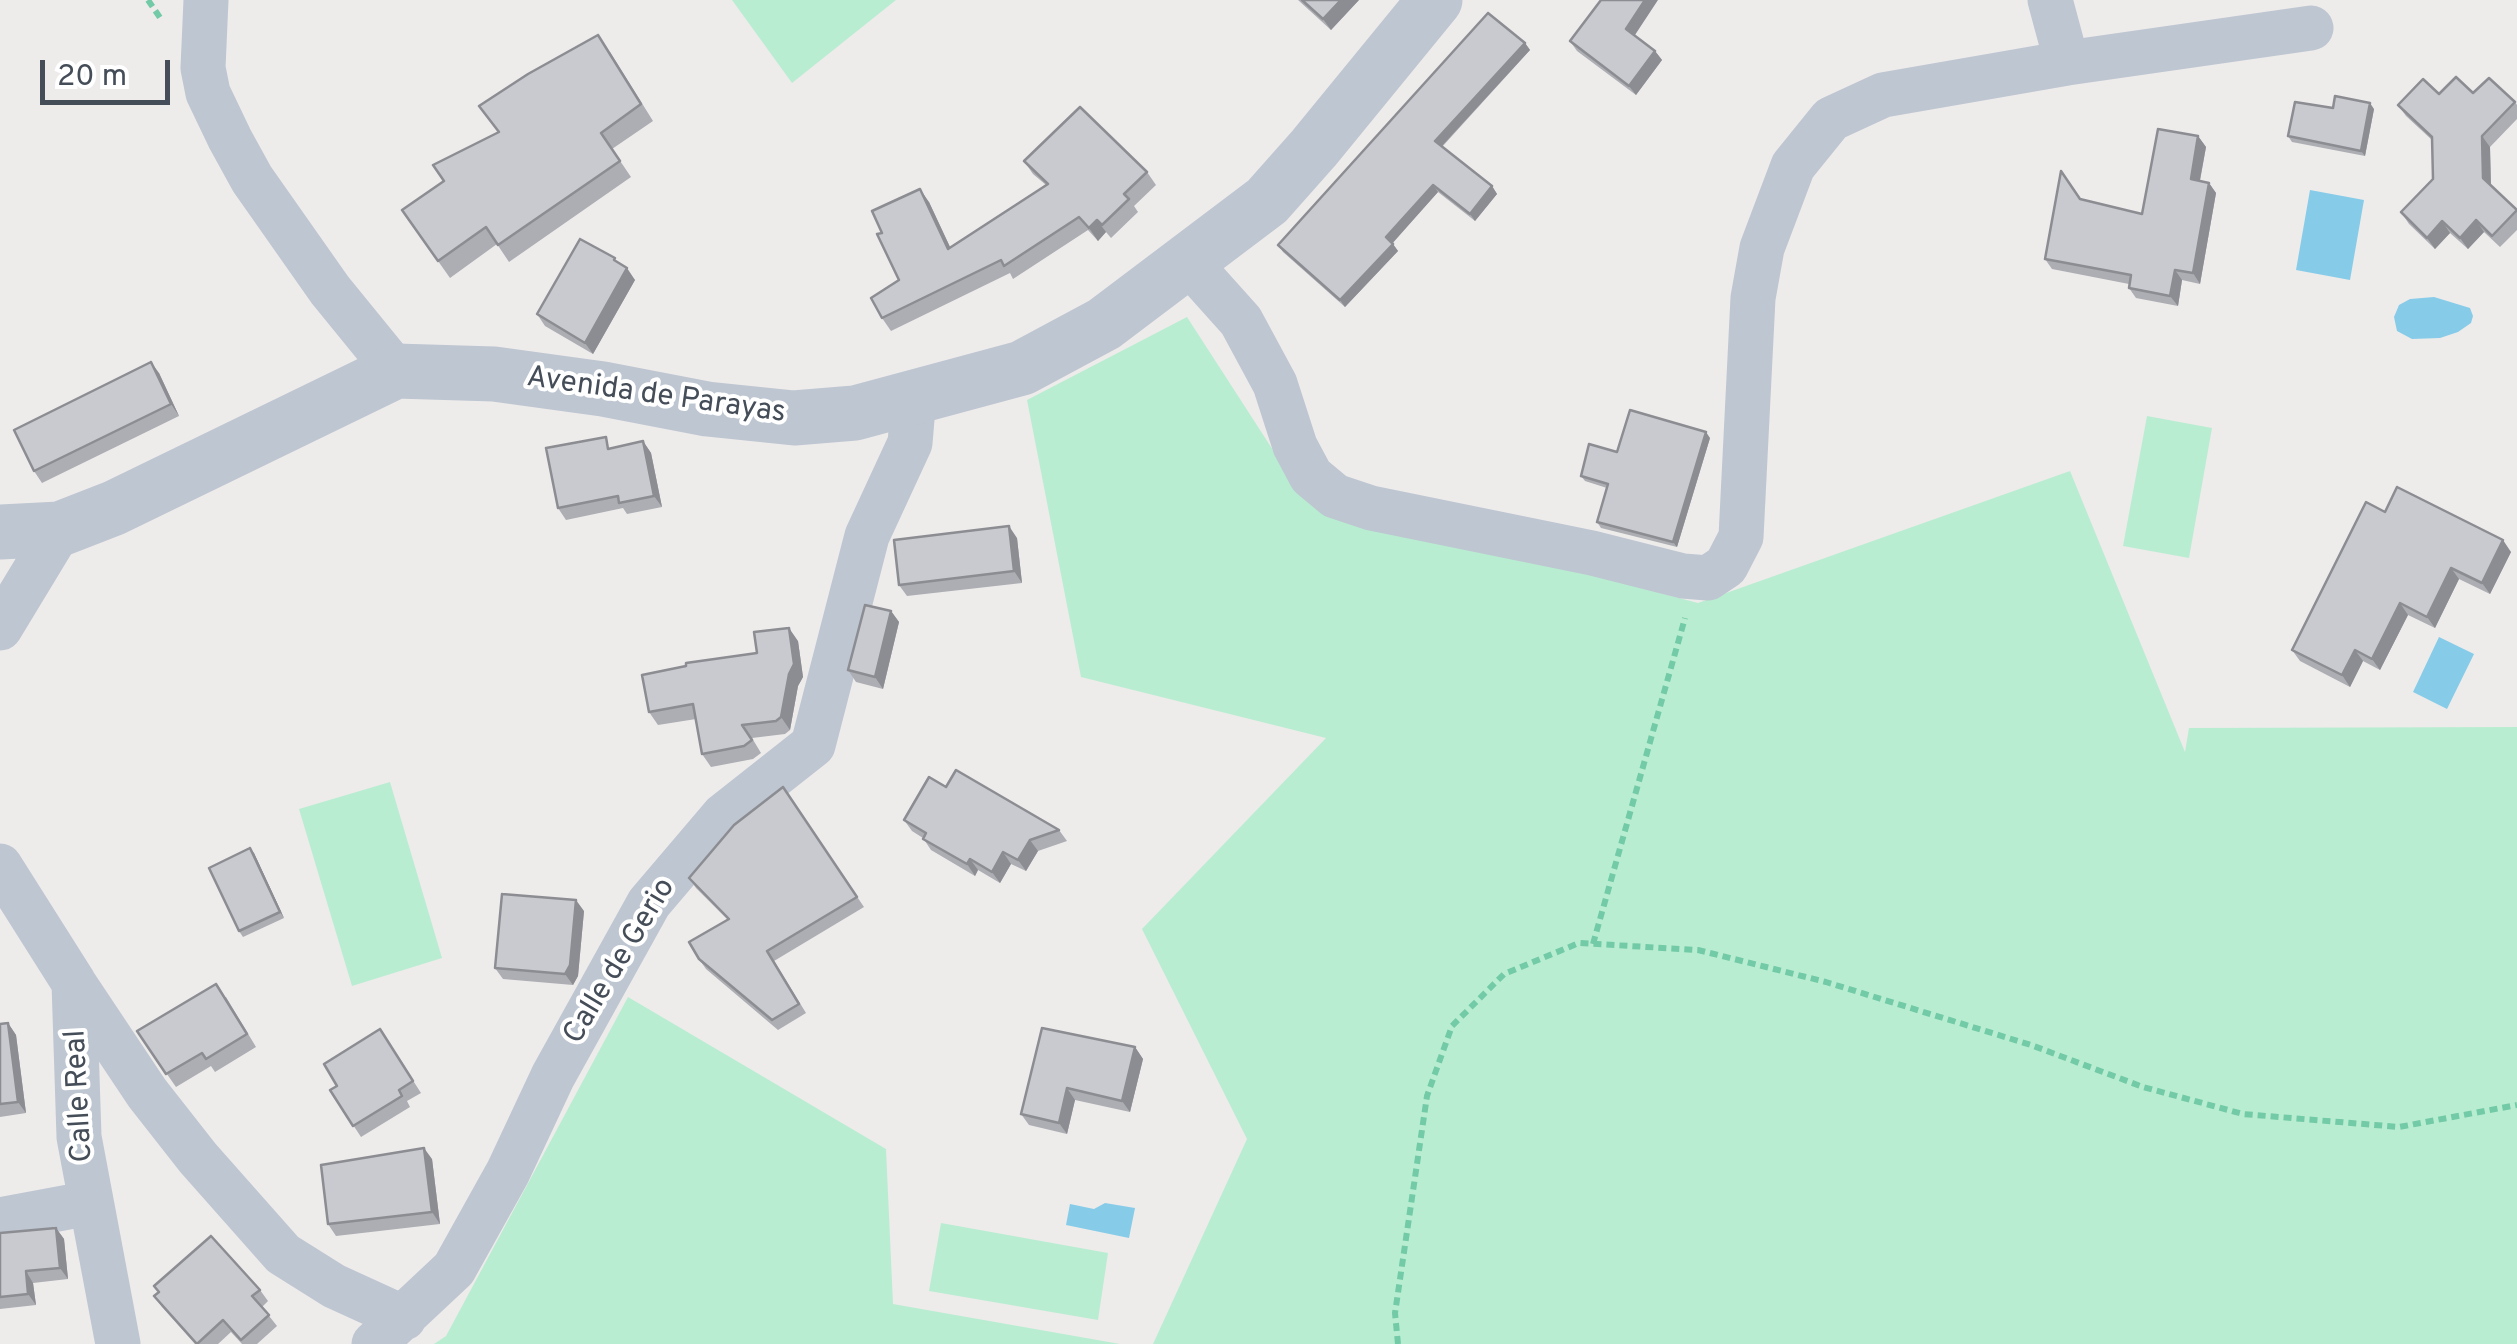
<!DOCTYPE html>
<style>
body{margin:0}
#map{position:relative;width:2517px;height:1344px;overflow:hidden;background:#eeebeb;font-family:Overpass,sans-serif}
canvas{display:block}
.scale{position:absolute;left:40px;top:60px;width:130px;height:45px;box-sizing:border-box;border:5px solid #444d58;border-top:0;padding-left:12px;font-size:30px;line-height:35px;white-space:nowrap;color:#444d58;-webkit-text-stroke:8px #fff;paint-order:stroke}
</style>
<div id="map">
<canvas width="2517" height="1344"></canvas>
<div class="scale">20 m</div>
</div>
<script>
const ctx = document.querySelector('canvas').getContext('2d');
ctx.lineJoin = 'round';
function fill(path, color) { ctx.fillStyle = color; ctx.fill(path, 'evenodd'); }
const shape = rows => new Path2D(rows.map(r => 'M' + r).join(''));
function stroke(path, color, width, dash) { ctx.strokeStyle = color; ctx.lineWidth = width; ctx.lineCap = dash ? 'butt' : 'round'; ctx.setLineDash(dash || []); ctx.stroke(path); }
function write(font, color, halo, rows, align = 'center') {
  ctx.font = font + ' Overpass,sans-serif'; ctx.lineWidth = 8; ctx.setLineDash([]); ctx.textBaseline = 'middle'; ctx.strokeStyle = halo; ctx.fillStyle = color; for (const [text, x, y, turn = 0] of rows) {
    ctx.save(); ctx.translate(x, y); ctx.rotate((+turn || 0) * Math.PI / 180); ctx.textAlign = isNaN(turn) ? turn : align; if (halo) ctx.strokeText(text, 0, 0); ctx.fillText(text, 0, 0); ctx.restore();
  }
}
fill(shape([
 [732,0,896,0,792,83],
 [1187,317,1304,498,1698,603,2070,471,2185,752,2189,728,2517,727,2517,1344,1153,1344,1247,1139,1142,929,1326,738,1081,677,1027,400],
 [2147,416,2212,428,2189,558,2123,546],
 [390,782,442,958,352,986,299,809],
 [628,997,886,1149,893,1304,1120,1344,434,1344,446,1336],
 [941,1223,1108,1253,1098,1320,929,1291]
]), '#b9edd1');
fill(shape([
 [2310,190,2364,200,2350,280,2296,270],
 [2434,297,2470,308,2473,316,2471,323,2458,332,2440,338,2412,339,2397,331,2394,317,2399,305,2410,299],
 [2439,637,2474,654,2447,709,2413,692],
 [1105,1203,1135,1208,1129,1238,1066,1225,1070,1204,1094,1209]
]), '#86cce9');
stroke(shape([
 [148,0,161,19],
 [1593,944,1685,618],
 [1398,1344,1395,1313,1427,1096,1452,1026,1504,974,1579,943,1698,950,1826,982,2031,1045,2143,1087,2243,1114,2399,1127,2517,1105]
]), '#72caa6', 6, [8, 5]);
stroke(shape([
 [206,0,203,68,208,93,230,139,252,179,330,290,396,371],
 [2050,0,2067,63],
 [1189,263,1241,321,1275,384,1295,446,1311,476,1335,496,1371,508,1592,553,1683,576,1708,578,1726,566,1741,537,1753,298,1762,248,1793,166,1831,119,1883,95,2067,63,2311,28],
 [0,628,60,529],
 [0,866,74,983,79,1137,118,1344],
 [75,985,147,1093,198,1158,283,1254,334,1286,404,1318],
 [0,1220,90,1203],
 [374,1344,454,1269,508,1172,553,1076,649,903,723,816,813,745,867,536,910,443,914,395]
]), '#bec6d1', 45);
stroke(shape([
 [0,532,60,529,114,508,396,371,494,374,603,389,707,409,794,418,855,413,1022,368,1104,324,1267,201,1314,148,1435,0]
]), '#bec6d1', 55);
fill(shape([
 [1298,0,1359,0,1331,30],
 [1635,35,1655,51,1662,60,1636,95,1577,51,1570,41],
 [1525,43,1530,50,1442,147,1492,186,1497,194,1475,221,1438,192,1392,243,1398,251,1345,307,1283,252,1278,245],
 [610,52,653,121,612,149,631,177,509,262,497,244,450,278,402,210,444,181,498,132,479,106],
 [2473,93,2515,102,2517,105,2517,119,2490,147,2491,185,2517,210,2517,230,2500,247,2484,232,2468,249,2450,233,2435,249,2409,224,2401,212,2433,179,2432,140,2406,116,2398,105,2439,94],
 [2333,108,2374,109,2365,156,2292,142,2288,136],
 [2198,136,2206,147,2200,181,2209,183,2216,193,2200,284,2182,280,2178,306,2136,298,2129,288,2129,284,2052,269,2045,259,2080,199,2142,214],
 [1024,161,1147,172,1156,185,1134,206,1138,212,1111,238,1106,232,1098,241,1088,230,1013,279,1010,273,891,331,882,318,899,280,882,233,929,202,950,247,1046,185,1033,174],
 [620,264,635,280,593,354,545,326,537,314],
 [159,373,179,416,42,483,34,471],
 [1710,438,1677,547,1601,528,1597,522,1607,488,1585,481,1581,476,1617,452],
 [643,441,651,453,662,507,627,514,623,508,566,520,558,508,613,448],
 [2385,512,2511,552,2490,594,2459,579,2435,628,2408,615,2380,670,2363,661,2350,687,2300,661,2292,650],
 [1017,538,1022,583,907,596,899,585],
 [891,611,899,622,883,689,856,682,848,670],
 [798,641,803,677,798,686,790,730,785,734,752,738,761,753,753,759,711,767,702,754,696,719,658,725,649,712,757,653],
 [783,787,864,907,774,961,806,1013,778,1030,706,969,699,959,728,920,696,888,689,878],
 [946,787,1059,830,1067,841,1038,851,1026,871,1011,864,1000,883,978,870,975,876,931,850,923,838,912,831,904,820],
 [254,853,284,918,243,937,239,931],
 [584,911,578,976,573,985,503,979,495,968],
 [226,997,256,1047,215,1072,211,1066,176,1087,137,1031],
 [8,1023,16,1035,26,1113,0,1117,0,1024],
 [380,1029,421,1093,407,1101,410,1107,361,1137,330,1090,337,1086],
 [1135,1047,1143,1059,1130,1112,1075,1100,1067,1134,1029,1125,1021,1114],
 [432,1159,440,1224,336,1236,328,1224],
 [56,1228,64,1239,68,1279,33,1283,36,1305,0,1309,0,1233],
 [260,1290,268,1301,262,1307,277,1326,257,1344,242,1344,231,1332,218,1344,195,1344,162,1307,154,1296]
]), '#acaeb3');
fill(shape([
 [1341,0,1359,0,1331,30,1323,19],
 [1645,0,1658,0,1633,38,1626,29],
 [1525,43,1530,50,1440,148,1435,141],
 [1655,51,1662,60,1636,95,1629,86],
 [2370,103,2374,109,2365,156,2361,151],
 [2198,136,2206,147,2198,190,2191,179],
 [2482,136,2490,147,2491,189,2483,178],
 [2209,183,2216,193,2200,284,2193,273],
 [1433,185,1438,192,1391,245,1386,237],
 [1492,186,1497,194,1475,221,1470,214],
 [920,189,929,202,957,262,948,249],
 [1097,220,1106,232,1098,241,1089,228],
 [2476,220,2484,232,2468,249,2460,238],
 [2442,221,2450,233,2435,249,2427,238],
 [1393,244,1398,251,1345,307,1340,300],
 [627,268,635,280,593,354,585,343],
 [2175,270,2182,280,2178,306,2170,296],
 [151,362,159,373,179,416,171,404],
 [1706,432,1710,438,1677,547,1673,542],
 [643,441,651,453,662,507,654,496],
 [1009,526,1017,538,1022,583,1014,571],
 [2503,540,2511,552,2490,594,2482,583],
 [2451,568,2459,579,2435,628,2427,617],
 [2400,603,2408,615,2380,670,2372,659],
 [891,611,899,622,883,689,875,677],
 [789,628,798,641,803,677,798,686,790,730,781,717],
 [2355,650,2363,661,2350,687,2342,675],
 [1030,840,1038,851,1026,871,1018,860],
 [250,848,254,853,284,918,280,912],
 [1003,852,1011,864,1000,883,992,872],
 [970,859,978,870,975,876,967,864],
 [576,900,584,911,578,976,573,985,565,974],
 [8,1023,16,1035,26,1113,18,1102],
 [1135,1047,1143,1059,1130,1112,1122,1101],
 [1067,1088,1075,1100,1067,1134,1059,1123],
 [424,1148,432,1159,440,1224,432,1212],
 [56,1228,64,1239,68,1279,60,1268],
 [26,1271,33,1283,36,1305,28,1294]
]), '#8c8d92');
const building = shape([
 [1302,0,1341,0,1323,19,1302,0],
 [1601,0,1645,0,1626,29,1655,51,1629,86,1570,41,1601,0],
 [1488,13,1525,43,1435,141,1492,186,1470,214,1433,185,1386,237,1393,244,1340,300,1278,245,1488,13],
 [598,35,641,104,601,133,620,161,498,245,486,227,438,261,402,210,444,181,433,165,499,132,479,106,528,74,598,35],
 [2456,77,2473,93,2489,78,2515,102,2482,136,2483,178,2517,210,2492,236,2476,220,2460,238,2442,221,2427,238,2401,212,2433,179,2432,137,2398,105,2423,79,2439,94,2456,77],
 [2335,96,2370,103,2361,151,2288,136,2295,102,2333,108,2335,96],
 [1080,107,1147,172,1124,194,1129,199,1102,225,1097,220,1089,228,1079,217,1004,266,1001,260,882,318,871,298,899,280,877,234,882,233,872,211,920,189,948,249,1048,184,1024,161,1080,107],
 [2158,129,2198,136,2191,179,2209,183,2193,273,2175,270,2170,296,2129,288,2131,275,2045,259,2061,171,2080,199,2142,214,2158,129],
 [580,239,615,258,614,260,627,268,585,343,537,314,580,239],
 [151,362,171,404,34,471,14,430,151,362],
 [1630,410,1706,432,1673,542,1597,522,1608,484,1581,476,1589,444,1617,452,1630,410],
 [606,437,608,449,643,441,654,496,619,503,618,496,558,508,546,448,606,437],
 [2397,487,2503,540,2482,583,2451,568,2427,617,2400,603,2372,659,2355,650,2342,675,2292,650,2366,502,2385,512,2397,487],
 [1009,526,1014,571,899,585,894,540,1009,526],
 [865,605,891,611,875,677,848,670,865,605],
 [789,628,794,664,789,674,781,717,776,721,742,725,752,740,744,746,702,754,693,704,649,712,642,675,686,666,686,663,757,653,754,632,789,628],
 [956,770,1059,830,1030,840,1018,860,1003,852,992,872,970,859,967,864,923,839,926,833,904,820,929,777,946,787,956,770],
 [783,787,857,897,767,951,799,1004,772,1020,699,959,689,942,729,919,689,878,734,825,783,787],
 [250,848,280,912,239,931,209,868,250,848],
 [502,894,576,900,570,965,565,974,495,968,502,894],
 [216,984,247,1034,206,1059,202,1053,166,1074,137,1031,216,984],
 [8,1023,18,1102,0,1104,0,1024,8,1023],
 [1042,1028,1135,1047,1122,1101,1067,1088,1059,1123,1021,1114,1042,1028],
 [380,1029,413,1081,399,1090,402,1096,353,1126,330,1090,337,1086,324,1064,380,1029],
 [424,1148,432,1212,328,1224,321,1165,424,1148],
 [56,1228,60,1268,26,1271,28,1294,0,1297,0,1233,56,1228],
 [211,1236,260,1290,252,1296,269,1315,241,1340,223,1320,197,1344,154,1296,159,1292,154,1286,211,1236]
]);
fill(building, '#c8cad0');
stroke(building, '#8c8d92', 2.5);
write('30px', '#444d58', '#fff', [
 ["Avenida de Parayas",656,397,8],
 ["Calle de Gerio",621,962,-59],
 ["Calle Real",81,1096,-93]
]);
</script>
